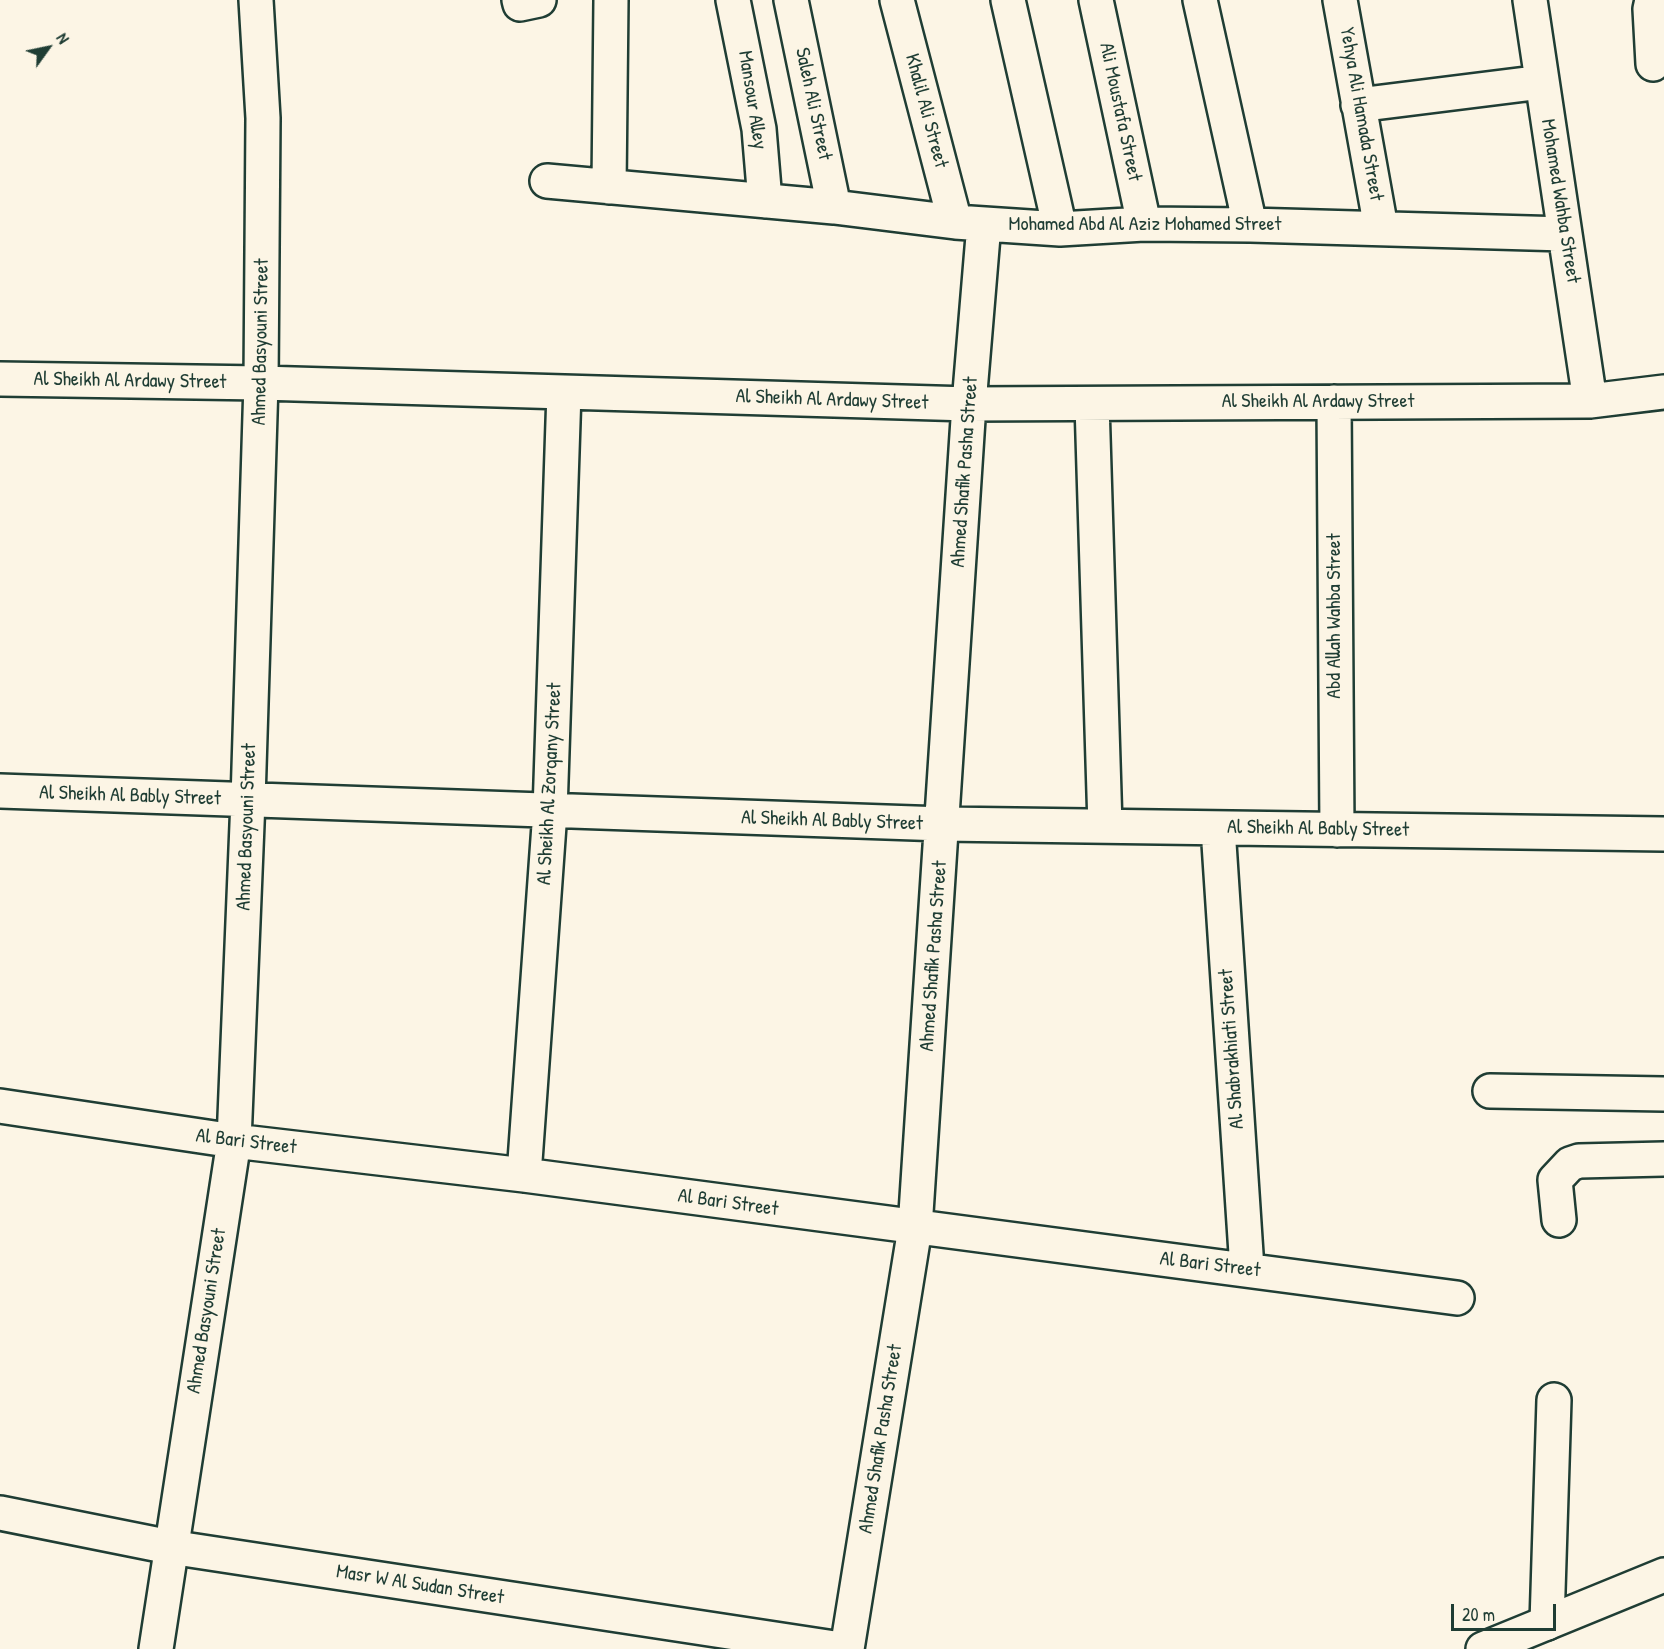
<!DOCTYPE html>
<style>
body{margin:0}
#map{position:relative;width:1664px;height:1649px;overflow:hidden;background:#fcf5e5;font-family:"Patrick Hand",sans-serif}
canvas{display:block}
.north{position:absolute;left:18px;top:18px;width:60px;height:60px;-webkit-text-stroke:4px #fcf5e5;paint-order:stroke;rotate:57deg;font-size:16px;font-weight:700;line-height:24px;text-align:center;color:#1f3d34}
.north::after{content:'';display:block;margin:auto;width:21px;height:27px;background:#1f3d34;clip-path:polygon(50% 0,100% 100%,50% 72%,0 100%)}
.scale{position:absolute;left:1451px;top:1604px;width:105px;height:27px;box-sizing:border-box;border:3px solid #1f3d34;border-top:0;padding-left:8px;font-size:18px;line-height:21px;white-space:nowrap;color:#1f3d34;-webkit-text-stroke:4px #fcf5e5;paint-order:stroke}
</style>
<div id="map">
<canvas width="1664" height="1649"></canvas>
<div class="north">N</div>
<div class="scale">20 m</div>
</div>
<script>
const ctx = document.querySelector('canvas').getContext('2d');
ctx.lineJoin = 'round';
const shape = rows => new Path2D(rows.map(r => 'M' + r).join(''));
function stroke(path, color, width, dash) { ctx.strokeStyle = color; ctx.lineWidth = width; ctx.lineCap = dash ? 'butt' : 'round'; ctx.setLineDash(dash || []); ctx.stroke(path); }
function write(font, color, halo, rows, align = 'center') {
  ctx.font = font + ' "Patrick Hand",sans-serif'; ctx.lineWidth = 6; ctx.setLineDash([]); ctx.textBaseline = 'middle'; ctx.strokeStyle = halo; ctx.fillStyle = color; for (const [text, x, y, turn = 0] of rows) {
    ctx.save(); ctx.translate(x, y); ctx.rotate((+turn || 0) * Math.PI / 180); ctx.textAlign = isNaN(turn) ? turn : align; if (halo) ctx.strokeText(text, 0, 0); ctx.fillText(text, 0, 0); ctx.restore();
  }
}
const minor = shape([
 [519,0,520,4,539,0],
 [733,0,759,129,765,201],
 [791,0,834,207],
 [897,0,955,222],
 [1008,0,1060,229],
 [1096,0,1144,224],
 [1200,0,1250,225],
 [1340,0,1381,228],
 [1530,0,1590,401],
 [1652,0,1650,9,1653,64],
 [1358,105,1542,82],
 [547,181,834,207,955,222,1060,229,1144,224,1250,225,1565,234],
 [609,187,611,0],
 [0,379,261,383,969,404,1590,401,1664,392],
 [1334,402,1337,830],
 [1092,404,1105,826],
 [0,791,943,824,1664,834],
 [1218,828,1247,1269],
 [1490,1091,1664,1094],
 [0,1106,234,1141,524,1175,1457,1298],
 [524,1175,550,811,564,392],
 [1559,1220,1555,1180,1570,1164,1579,1161,1664,1159],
 [1547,1623,1554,1400],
 [156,1649,234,1141,248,800,261,383,263,118,256,0],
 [847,1649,915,1228,969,404,984,224]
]);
const major = shape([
 [0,1513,170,1547,841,1649],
 [1483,1649,1664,1575]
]);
stroke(minor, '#1f3d34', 38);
stroke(major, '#1f3d34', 38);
stroke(minor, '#fcf5e5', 33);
stroke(major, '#fcf5e5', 33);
write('20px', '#1f3d34', '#fcf5e5', [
 ["Mansour Alley",752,100,81],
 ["Saleh Ali Street",813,104,78],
 ["Khalil Ali Street",926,111,75],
 ["Ali Moustafa Street",1120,112,78],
 ["Yehya Ali Hamada Street",1361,114,80],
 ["Mohamed Wahba Street",1560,201,81],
 ["Mohamed Abd Al Aziz Mohamed Street",1145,225],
 ["Ahmed Basyouni Street",261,342,-89],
 ["Al Sheikh Al Ardawy Street",130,381,1],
 ["Al Sheikh Al Ardawy Street",832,400,2],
 ["Al Sheikh Al Ardawy Street",1318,402],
 ["Ahmed Shafik Pasha Street",965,472,-86],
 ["Abd Allah Wahba Street",1335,616,-90],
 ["Al Sheikh Al Zorqany Street",550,784,-87],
 ["Al Sheikh Al Bably Street",130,796,2],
 ["Al Sheikh Al Bably Street",832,821,2],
 ["Ahmed Basyouni Street",247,827,-88],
 ["Al Sheikh Al Bably Street",1318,829,1],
 ["Ahmed Shafik Pasha Street",934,956,-86],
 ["Al Shabrakhiati Street",1232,1049,-94],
 ["Al Bari Street",246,1142,7],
 ["Al Bari Street",728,1203,8],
 ["Al Bari Street",1210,1265,7],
 ["Ahmed Basyouni Street",207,1311,-81],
 ["Ahmed Shafik Pasha Street",881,1439,-81],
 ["Masr W Al Sudan Street",420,1585,9]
]);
</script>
